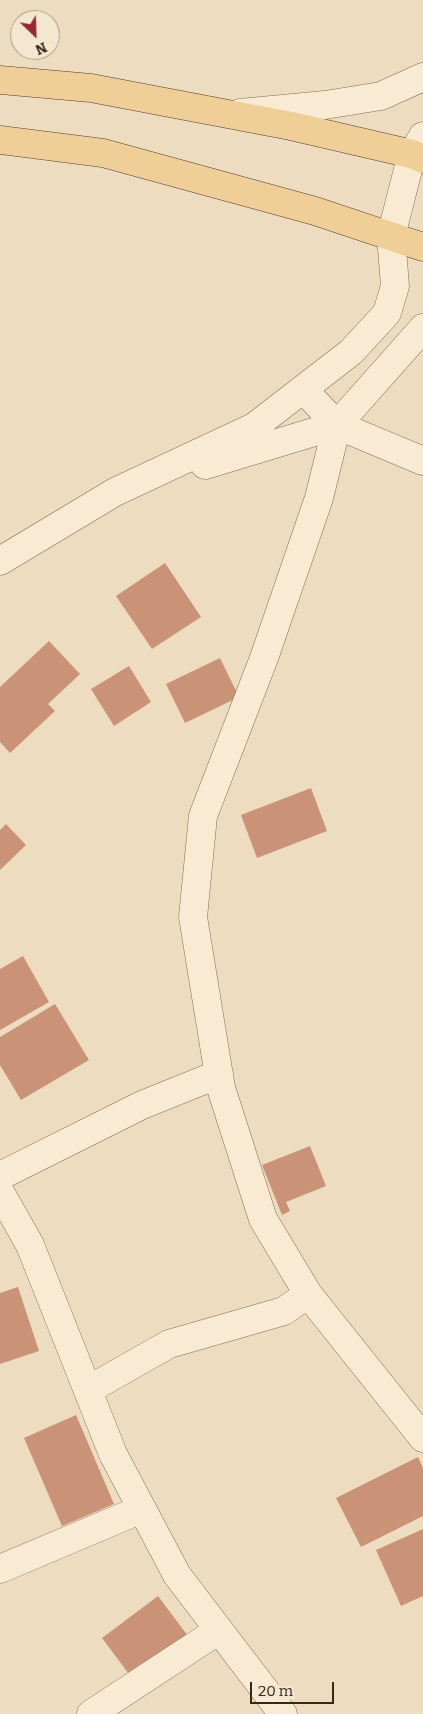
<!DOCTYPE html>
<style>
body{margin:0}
#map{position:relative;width:423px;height:1714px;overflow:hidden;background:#eddcc0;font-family:Bitter,serif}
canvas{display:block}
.north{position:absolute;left:10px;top:10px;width:50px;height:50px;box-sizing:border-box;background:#f4e7d0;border:1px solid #a89a88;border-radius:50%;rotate:156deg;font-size:14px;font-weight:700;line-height:20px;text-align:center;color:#35271d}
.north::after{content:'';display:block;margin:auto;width:18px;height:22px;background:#932a33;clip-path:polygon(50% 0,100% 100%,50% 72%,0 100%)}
.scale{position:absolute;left:250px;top:1682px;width:84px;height:22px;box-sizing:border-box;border:2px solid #35271d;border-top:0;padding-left:6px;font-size:15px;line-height:18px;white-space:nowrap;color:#35271d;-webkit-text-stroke:4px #f4e7d0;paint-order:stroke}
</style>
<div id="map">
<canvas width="423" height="1714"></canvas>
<div class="north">N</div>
<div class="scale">20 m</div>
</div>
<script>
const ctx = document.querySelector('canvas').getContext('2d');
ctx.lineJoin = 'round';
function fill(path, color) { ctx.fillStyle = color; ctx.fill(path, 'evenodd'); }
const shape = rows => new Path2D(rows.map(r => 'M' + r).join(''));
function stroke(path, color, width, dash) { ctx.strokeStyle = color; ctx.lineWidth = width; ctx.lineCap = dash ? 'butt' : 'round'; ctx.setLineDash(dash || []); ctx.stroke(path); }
fill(shape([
 [165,563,201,617,152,649,116,596],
 [49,641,80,674,48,704,55,711,10,753,0,742,0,687],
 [220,658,239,697,185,723,166,684],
 [129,666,151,702,114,726,91,689],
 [311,788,327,831,257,858,241,815],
 [6,824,26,845,0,870,0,830],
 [23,956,49,1002,0,1030,0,969],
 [55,1004,89,1060,21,1100,0,1065,0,1037],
 [310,1146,326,1186,286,1202,290,1211,282,1215,262,1165],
 [18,1287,39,1351,0,1364,0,1293],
 [76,1415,114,1504,62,1526,24,1438],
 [418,1457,423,1468,423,1516,361,1547,336,1498],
 [423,1529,423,1596,401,1606,376,1550],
 [158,1596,188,1636,132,1678,102,1638]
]), '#ca9377');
const minor = shape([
 [240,113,325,105,381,96,423,77],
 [303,389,337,425,423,461],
 [337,425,319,498,264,658,203,816,193,917,221,1088,263,1219,308,1294,423,1438],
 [205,465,337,425,423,328],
 [0,561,115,492,254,427,351,352,387,313,395,286,391,236,412,154,423,136],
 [0,1176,142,1105,219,1074],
 [0,1192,30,1245,113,1454,177,1575,283,1714],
 [88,1390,169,1344,284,1311,308,1294],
 [0,1569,142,1509],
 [91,1714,219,1630]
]);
const major = shape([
 [0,80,91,88,291,126,412,154,423,159],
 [0,140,103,153,315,211,423,247]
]);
stroke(minor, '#856d59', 29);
stroke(major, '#533c2d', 29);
stroke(minor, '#f8ead3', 28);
stroke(major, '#f0ce98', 28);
</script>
